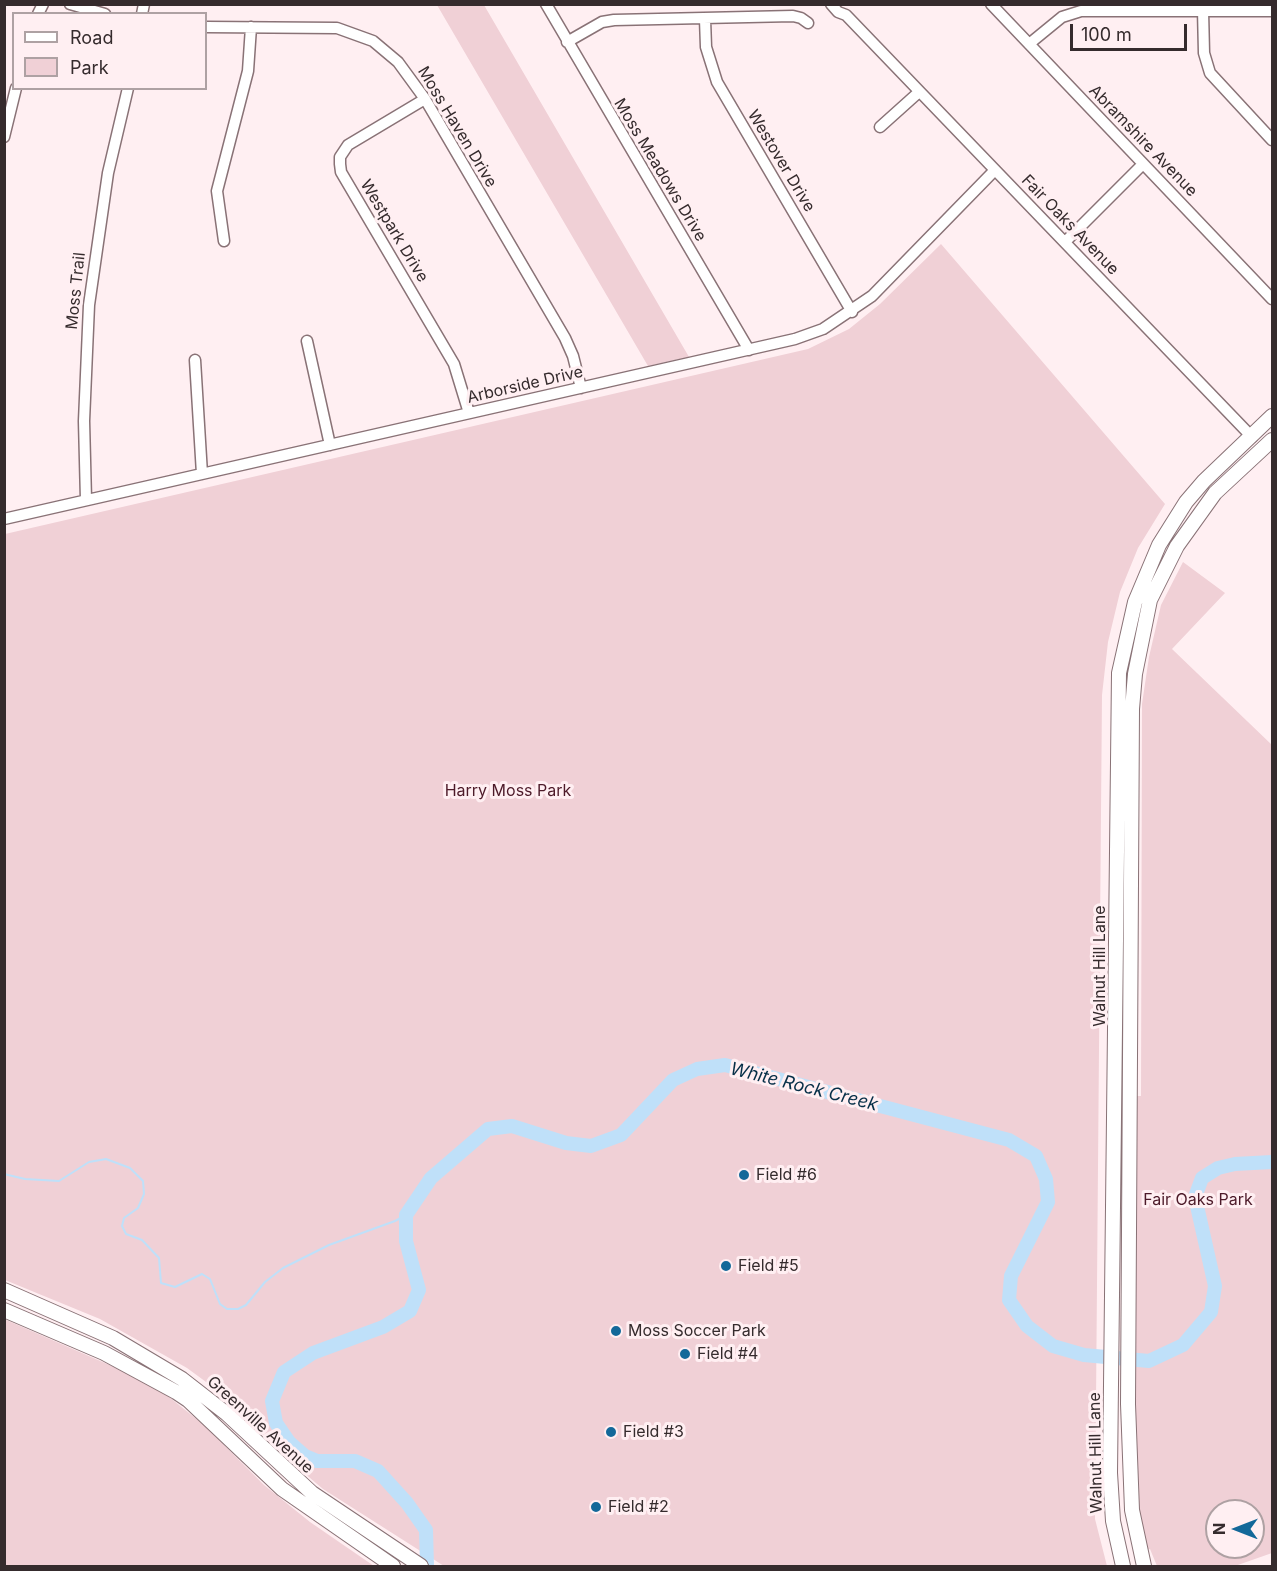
<!DOCTYPE html>
<style>
body{margin:0}
#map{position:relative;width:1277px;height:1571px;overflow:hidden;background:#ffeff2;font-family:Inter,sans-serif}
canvas{display:block}
.frame{position:absolute;inset:0;border:6px solid #352b2d;pointer-events:none}
.legend{position:absolute;left:12px;top:12px;width:195px;height:78px;box-sizing:border-box;background:#ffeff2;border:2px solid #aea1a3;margin:0;padding:8px 10px;list-style:none;font-size:18px;color:#352b2d}
.legend li{display:flex;align-items:center;gap:12px;height:30px}
.legend b{width:30px;border:2px solid #aea1a3}
.north{position:absolute;left:1205px;top:1499px;width:60px;height:60px;box-sizing:border-box;background:#ffeff2;border:2px solid #aea1a3;border-radius:50%;rotate:270deg;font-size:16px;font-weight:700;line-height:24px;text-align:center;color:#352b2d}
.north::after{content:'';display:block;margin:auto;width:21px;height:27px;background:#136899;clip-path:polygon(50% 0,100% 100%,50% 72%,0 100%)}
.scale{position:absolute;left:1070px;top:24px;width:117px;height:27px;box-sizing:border-box;border:3px solid #352b2d;border-top:0;padding-left:8px;font-size:18px;line-height:21px;white-space:nowrap;color:#352b2d;-webkit-text-stroke:4px #ffeff2;paint-order:stroke}
</style>
<div id="map">
<canvas width="1277" height="1571"></canvas>
<div class="frame"></div>
<ul class="legend">
<li><b style="height:8px;background:#fff"></b>Road</li>
<li><b style="height:16px;background:#f0d0d6"></b>Park</li>
</ul>
<div class="north">N</div>
<div class="scale">100 m</div>
</div>
<script>
const ctx = document.querySelector('canvas').getContext('2d');
ctx.lineJoin = 'round';
function fill(path, color) { ctx.fillStyle = color; ctx.fill(path, 'evenodd'); }
const shape = rows => new Path2D(rows.map(r => 'M' + r).join(''));
function stroke(path, color, width, dash) { ctx.strokeStyle = color; ctx.lineWidth = width; ctx.lineCap = dash ? 'butt' : 'round'; ctx.setLineDash(dash || []); ctx.stroke(path); }
function write(font, color, halo, rows, align = 'center') {
  ctx.font = font + ' Inter,sans-serif'; ctx.lineWidth = 6; ctx.setLineDash([]); ctx.textBaseline = 'middle'; ctx.strokeStyle = halo; ctx.fillStyle = color; for (const [text, x, y, turn = 0] of rows) {
    ctx.save(); ctx.translate(x, y); ctx.rotate((+turn || 0) * Math.PI / 180); ctx.textAlign = isNaN(turn) ? turn : align; if (halo) ctx.strokeText(text, 0, 0); ctx.fillText(text, 0, 0); ctx.restore();
  }
}
fill(shape([
 [437,5,484,5,689,357,648,366],
 [941,244,1165,504,1138,548,1120,592,1108,642,1102,695,1095,1519,1107,1566,444,1566,323,1489,290,1461,217,1390,187,1368,100,1319,5,1280,5,534,808,349,849,329,880,304],
 [1183,562,1225,593,1172,649,1272,745,1272,1553,1235,1566,1157,1566,1150,1549,1146,1550,1137,1519,1135,1404,1122,1401,1123,1096,1141,1096,1142,704,1149,657,1161,605],
 [1217,1511,1253,1511,1253,1547,1217,1547],
 [4,1319,137,1377,164,1393,204,1425,264,1485,310,1522,374,1566,5,1566]
]), '#f0d0d6');
stroke(shape([
 [4,1174,25,1179,59,1181,89,1162,106,1159,130,1168,143,1181,144,1194,138,1208,124,1218,122,1226,126,1234,142,1240,159,1258,161,1283,175,1287,202,1274,210,1279,220,1304,227,1309,238,1309,246,1305,265,1282,283,1268,329,1245,395,1221,406,1215]
]), '#bfe0f9', 2);
stroke(shape([
 [427,1566,426,1530,407,1503,378,1471,355,1461,317,1461,305,1456,289,1442,276,1423,272,1401,284,1372,313,1353,383,1327,410,1311,419,1290,406,1241,406,1215,431,1178,488,1129,512,1126,566,1143,591,1146,621,1135,673,1080,697,1069,725,1065,1009,1140,1036,1156,1046,1179,1048,1202,1011,1276,1009,1300,1027,1326,1053,1346,1084,1355,1149,1361,1183,1345,1211,1312,1215,1286,1195,1197,1202,1178,1218,1168,1235,1164,1272,1162]
]), '#bfe0f9', 14);
const minor = shape([
 [70,4,105,14],
 [546,4,749,350],
 [831,4,838,12,846,15,1252,437],
 [991,4,1272,299],
 [1203,10,1204,53,1210,73,1272,140],
 [38,14,43,4],
 [142,14,144,4],
 [705,19,706,47,717,82,852,312],
 [206,27,337,28,373,41,398,62,425,99,565,338,573,356,581,388],
 [567,42,602,22,614,20,793,16,801,18,808,23],
 [1029,44,1062,17,1081,11,1272,11],
 [425,99,348,145,340,157,340,164,341,172,454,364,469,413],
 [880,127,919,92],
 [4,137,16,88],
 [224,241,217,191,248,71,251,27],
 [1065,242,1143,164],
 [307,341,330,445],
 [195,360,202,474],
 [86,500,84,421,89,305,108,173,128,88],
 [4,519,795,339,823,329,872,296,994,171]
]);
const major = shape([
 [4,1290,113,1338,182,1379,227,1414,312,1493,421,1566],
 [4,1310,104,1353,176,1392,188,1400,282,1489,393,1566],
 [1123,1566,1113,1521,1110,1473,1119,673,1135,602,1159,545,1186,502,1204,481,1272,416],
 [1144,1566,1132,1510,1128,1404,1132,709,1135,674,1150,600,1177,546,1215,493,1272,440]
]);
stroke(minor, '#897276', 13);
stroke(major, '#897276', 16);
stroke(minor, '#fff', 10);
stroke(major, '#fff', 14);
for (const [x, y, r, color] of [
 [744,1175,6,"#136899"],
 [726,1266,6,"#136899"],
 [616,1331,6,"#136899"],
 [685,1354,6,"#136899"],
 [611,1432,6,"#136899"],
 [596,1507,6,"#136899"]
]) { const dot = new Path2D(); dot.arc(x, y, r, 0, 2 * Math.PI); ctx.fillStyle = color; ctx.fill(dot); stroke(dot, '#ffeff2', 2); }
write('16px', '#352b2d', '#ffeff2', [
 ["Moss Haven Drive",457,127,59],
 ["Abramshire Avenue",1143,141,46],
 ["Westover Drive",781,161,59],
 ["Moss Meadows Drive",660,170,59],
 ["Fair Oaks Avenue",1070,225,46],
 ["Westpark Drive",394,231,59],
 ["Moss Trail",76,291,-84],
 ["Arborside Drive",525,385,-13],
 ["Walnut Hill Lane",1100,966,-90],
 ["Greenville Avenue",260,1425,42],
 ["Walnut Hill Lane",1096,1453,-91]
]);
write('16px', '#4d1a29', '#ffeff2', [
 ["Harry Moss Park",508,791],
 ["Fair Oaks Park",1198,1200]
]);
write('16px', '#352b2d', '#ffeff2', [
 ["Field #6",756,1175],
 ["Field #5",738,1266],
 ["Moss Soccer Park",628,1331],
 ["Field #4",697,1354],
 ["Field #3",623,1432],
 ["Field #2",608,1507]
], 'left');
write('italic 18px', '#062f48', '#ffeff2', [
 ["White Rock Creek",804,1087,14]
]);
</script>
